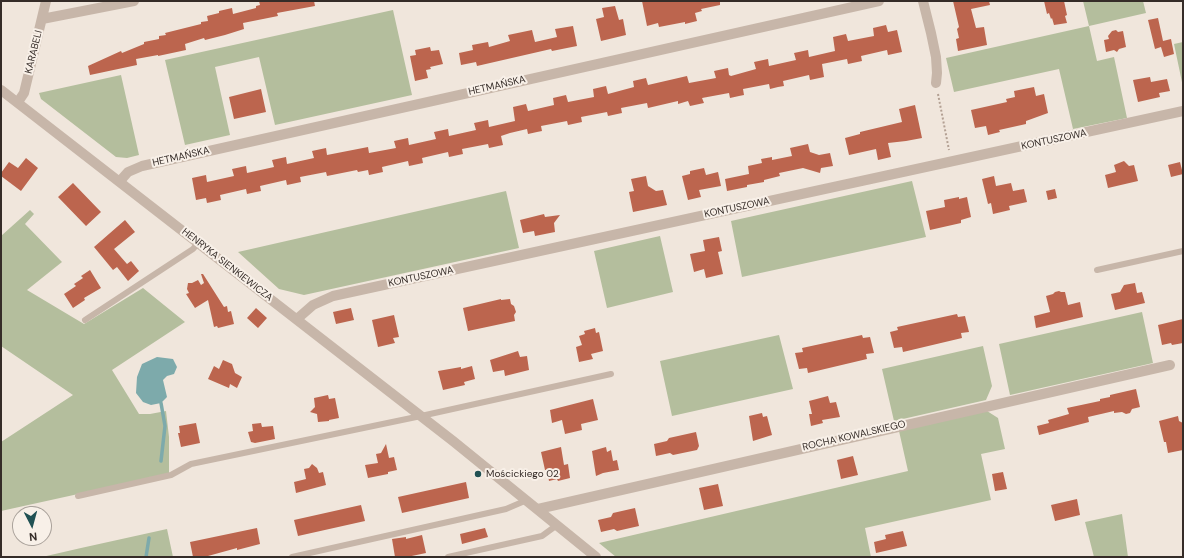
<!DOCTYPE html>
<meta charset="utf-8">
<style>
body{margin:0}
#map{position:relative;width:1184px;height:558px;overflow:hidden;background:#f0e6dc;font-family:"DM Sans",sans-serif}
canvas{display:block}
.frame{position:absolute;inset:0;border:2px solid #352c28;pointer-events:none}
.north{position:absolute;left:12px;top:506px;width:40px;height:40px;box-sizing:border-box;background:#f8f0e8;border:1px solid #aaa29b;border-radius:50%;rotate:174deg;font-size:11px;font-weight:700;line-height:16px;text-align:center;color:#352c28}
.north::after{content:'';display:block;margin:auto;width:14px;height:18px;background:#215153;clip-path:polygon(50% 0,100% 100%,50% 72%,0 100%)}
</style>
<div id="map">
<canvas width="1184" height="558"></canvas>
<div class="frame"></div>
<div class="north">N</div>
</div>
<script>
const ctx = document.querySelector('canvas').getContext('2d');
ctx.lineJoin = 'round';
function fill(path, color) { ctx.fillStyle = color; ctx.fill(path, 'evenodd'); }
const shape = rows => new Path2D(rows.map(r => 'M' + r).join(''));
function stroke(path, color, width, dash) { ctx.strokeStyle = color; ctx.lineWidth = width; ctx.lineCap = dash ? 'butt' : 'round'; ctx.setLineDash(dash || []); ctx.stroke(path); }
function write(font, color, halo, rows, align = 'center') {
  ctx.font = font + ' "DM Sans",sans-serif'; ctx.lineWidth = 4; ctx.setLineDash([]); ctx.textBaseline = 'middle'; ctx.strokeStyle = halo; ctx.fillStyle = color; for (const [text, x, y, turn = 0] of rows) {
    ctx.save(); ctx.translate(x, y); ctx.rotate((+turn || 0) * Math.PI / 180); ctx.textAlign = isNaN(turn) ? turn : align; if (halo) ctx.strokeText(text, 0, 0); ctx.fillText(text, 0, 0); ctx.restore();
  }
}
fill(shape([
 [1083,1,1143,1,1146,13,1089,26,1097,61,1114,57,1127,118,1073,129,1059,69,954,92,946,58,1089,26],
 [393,10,412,95,275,125,259,57,215,67,230,135,185,145,165,60],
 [1183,42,1183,87,1174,44],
 [121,75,139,155,127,158,116,157,41,99,39,93],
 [912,181,926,237,742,277,731,221],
 [506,191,519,248,304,295,279,289,238,252],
 [30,210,34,214,25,224,62,262,27,290,84,324,143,288,185,322,112,370,139,414,150,414,166,411,169,437,169,474,1,511,1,442,73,395,1,346,1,236],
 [660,236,673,292,607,308,594,251],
 [1142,312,1153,363,1010,395,999,344],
 [779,335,793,389,672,416,660,361],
 [983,346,992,386,986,400,894,421,882,369],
 [987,411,998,418,1005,449,981,454,991,500,865,528,871,557,616,557,599,543,908,471,899,431],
 [1122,514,1128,557,1094,557,1085,522],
 [167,529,173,557,42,557,81,548]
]), '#b4be9d');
fill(shape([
 [157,357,173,359,177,367,174,374,167,376,163,380,167,397,161,403,151,405,143,402,136,393,137,377,142,364]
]), '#7daaab');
stroke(shape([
 [161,403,165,426,161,461],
 [146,557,149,538]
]), '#7daaab', 3.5);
fill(shape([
 [259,1,314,1,315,6,277,13,278,16,243,23,244,29,225,35,205,40,204,38,185,44,186,50,158,56,158,55,136,59,137,65,90,75,88,66,121,51,122,53,144,44,144,42,159,39,159,36,166,35,165,33,201,24,201,22,208,21,207,16,219,13,219,11,232,8,233,14,256,8,256,6,260,5],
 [642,1,720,1,720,5,701,9,702,11,695,13,697,21,685,24,685,22,659,27,658,23,647,26],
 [953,1,989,1,990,5,971,9,976,28,984,27,987,45,958,51,956,39,959,38,957,29,959,27],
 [1044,1,1064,1,1067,15,1065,16,1067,23,1054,25,1052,18,1051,19,1049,13,1047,14],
 [615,6,619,20,623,19,626,35,601,41,596,19,604,17,602,8],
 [1158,18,1163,41,1171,39,1174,54,1164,57,1161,47,1155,49,1148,20],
 [886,25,888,32,897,30,902,52,888,55,887,50,861,56,862,61,848,64,847,59,822,64,824,77,810,80,809,75,783,81,784,86,778,87,770,89,769,84,743,89,744,95,739,96,730,98,729,93,702,98,704,103,690,106,688,101,678,104,678,101,648,108,647,103,621,108,622,113,608,116,607,112,581,117,582,122,568,125,567,121,541,126,542,131,537,132,528,134,527,129,510,133,501,136,503,145,489,148,488,144,462,149,463,154,449,157,448,152,422,158,423,163,409,166,408,161,382,167,383,172,369,175,368,170,358,172,357,170,327,176,326,172,300,177,301,182,287,185,286,180,260,186,261,191,256,192,247,194,246,189,220,195,221,200,207,203,206,198,196,200,192,178,206,175,207,182,234,176,232,169,246,166,247,173,274,167,272,160,286,157,287,164,314,158,312,151,326,148,327,155,368,147,369,153,396,148,394,141,408,138,409,145,436,139,434,132,448,129,449,136,476,130,474,123,488,120,489,127,515,121,513,107,526,104,528,111,554,105,553,98,566,95,568,102,594,97,593,89,606,86,608,94,634,87,633,81,646,78,648,85,687,76,689,83,716,78,714,71,728,68,729,75,731,76,756,69,754,62,768,59,769,66,796,60,794,53,808,50,809,57,835,51,833,37,846,34,848,41,874,36,873,28],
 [573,26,577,46,552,51,551,49,477,66,476,62,461,65,459,53,473,50,472,45,488,42,489,47,510,41,508,35,532,30,535,42,557,37,555,29],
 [1116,30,1118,32,1123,31,1126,47,1119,49,1117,52,1114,50,1106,52,1104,40,1109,39,1108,36,1112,31],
 [430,47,431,51,439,50,443,64,430,67,431,69,426,70,428,78,415,81,410,56,416,55,415,50],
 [1150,77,1151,82,1167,79,1170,91,1159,93,1160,97,1138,102,1133,80],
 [1034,87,1036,96,1044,94,1048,113,1026,121,1026,124,999,130,1000,132,988,135,986,126,975,128,971,110,1007,102,1006,99,1015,97,1014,91],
 [261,89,266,112,234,119,229,97],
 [915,105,922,138,906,141,888,143,891,157,878,160,876,149,849,155,845,138,860,134,860,132,902,122,899,109],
 [808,144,810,152,819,155,830,153,833,166,821,168,820,173,803,168,779,173,780,176,764,180,764,182,747,185,747,187,727,191,725,179,749,174,748,166,762,163,761,159,772,157,772,160,792,156,790,148],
 [26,158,38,168,21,191,1,176,1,173,9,162,18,168],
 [1124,161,1129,166,1134,165,1138,181,1108,188,1105,175,1116,172,1114,165],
 [1180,162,1183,174,1171,177,1168,165],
 [704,168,706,175,718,172,721,186,699,190,701,197,688,200,682,176,690,174,690,171],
 [646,176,648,186,656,191,663,190,667,205,633,212,629,192,634,191,631,179],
 [994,176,996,186,1011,183,1013,191,1024,189,1027,202,1009,206,1010,210,993,214,991,203,988,204,982,179],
 [73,183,101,212,86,226,58,197],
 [1055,189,1057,198,1048,200,1046,191],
 [959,197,959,199,967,197,971,217,961,220,961,223,930,230,926,211,945,207,944,200],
 [544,214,545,217,560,215,554,223,555,232,535,236,534,231,523,233,520,220],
 [125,220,135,232,114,249,127,264,131,261,139,271,128,281,117,267,113,270,94,247],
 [719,237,722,251,718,252,723,274,706,278,704,269,694,272,690,254,705,251,703,240],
 [90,270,101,288,84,298,85,300,73,308,64,294,76,286,74,284,83,278,81,276],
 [201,274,203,274,224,307,227,306,228,312,231,311,234,324,218,328,217,326,214,327,208,300,195,308,186,294,189,293,187,289,188,283,192,283,198,280,201,285,204,283],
 [1135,283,1137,293,1142,292,1145,303,1115,310,1111,294,1120,292,1124,285],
 [1059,291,1061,292,1065,292,1068,305,1080,302,1083,317,1036,328,1034,316,1050,312,1046,296,1053,294,1055,292],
 [501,299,501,300,510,299,511,304,514,306,516,312,514,315,515,321,468,331,463,308],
 [256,308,267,318,258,328,247,318],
 [351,308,354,320,336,324,333,312],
 [957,314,958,317,965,316,969,332,961,333,962,338,903,352,902,347,894,348,890,332,898,330,897,327],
 [394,315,399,337,393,338,395,343,378,347,372,320],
 [1183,319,1183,343,1172,345,1171,343,1162,345,1158,325],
 [595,328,596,333,599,332,603,351,591,354,593,359,579,362,576,347,582,345,579,336,585,334,584,331],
 [862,335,863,338,870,337,874,353,866,354,867,359,808,373,807,368,799,369,795,353,803,352,802,348],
 [518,351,520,357,527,356,529,370,505,376,504,370,493,372,490,360],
 [223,360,232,364,235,373,242,377,237,388,230,384,229,388,208,379,214,366,219,369],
 [472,366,475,379,464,382,465,385,443,390,438,371,461,367,461,369],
 [1136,389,1140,407,1132,409,1130,413,1126,414,1122,412,1114,413,1114,411,1088,417,1089,422,1039,435,1037,426,1049,423,1048,420,1069,414,1067,408,1100,401,1100,399,1110,397,1110,395],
 [328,395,329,399,335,398,339,418,329,420,329,421,318,422,317,414,310,412,315,407,314,398],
 [828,396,830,403,836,402,840,417,822,420,823,423,811,426,809,414,812,414,809,401],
 [593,399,598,420,581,424,582,430,565,434,562,420,552,423,550,410],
 [762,413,763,417,767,416,772,435,753,441,749,416],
 [1178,416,1179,421,1183,423,1183,450,1168,453,1166,442,1164,442,1159,421],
 [196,423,200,443,181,447,178,433,180,433,179,426],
 [261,423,262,427,273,426,275,439,255,443,251,442,248,432,253,431,252,424],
 [696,432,699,446,697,450,673,455,670,453,656,456,654,444,667,441,669,438],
 [386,444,389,458,394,457,397,470,388,472,388,474,368,478,365,465,378,463,376,454,381,453],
 [561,447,564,465,568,464,570,478,558,481,557,479,549,481,547,470,545,470,541,452],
 [606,447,607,452,611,450,613,461,617,460,619,470,603,473,596,476,592,451],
 [853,456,858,475,841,479,837,460],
 [312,464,317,468,319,473,323,472,326,485,296,493,294,482,306,479,304,469,309,468],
 [1003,472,1007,489,995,491,992,474],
 [466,482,469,498,402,513,398,497],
 [718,484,723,506,704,510,699,488],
 [1077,499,1080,515,1055,521,1051,505],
 [361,505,365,521,298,536,294,520],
 [635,508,639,526,617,531,614,529,601,532,598,520,611,517,613,513],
 [257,528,260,544,237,550,237,548,208,556,193,557,190,542],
 [485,528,488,537,462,544,460,534],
 [903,531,907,546,876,553,874,542,886,539,885,535],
 [422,535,426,553,407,557,395,557,392,539,406,537,406,539]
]), '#bc654e');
stroke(shape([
 [938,94,949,150]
]), '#b3a093', 2, [2, 2]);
stroke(shape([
 [1097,270,1183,251],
 [85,320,193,249,199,242],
 [78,496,171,475,191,464,421,416,611,374],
 [292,557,506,509,527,500],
 [448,557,542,536,557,525]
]), '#c7b6a9', 6);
stroke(shape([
 [923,1,931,33,936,57,937,73,936,83],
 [42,19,134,1],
 [18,102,24,93,46,1],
 [120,181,128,172,142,166,879,1],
 [297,319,313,305,333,296,1183,111],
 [538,509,1170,365]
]), '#c7b6a9', 10);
stroke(shape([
 [1,90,453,441,596,557]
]), '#c7b6a9', 10);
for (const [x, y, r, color] of [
 [478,474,4,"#215153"]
]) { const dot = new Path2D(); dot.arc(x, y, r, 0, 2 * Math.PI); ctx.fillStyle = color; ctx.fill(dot); stroke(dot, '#f8f0e8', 1.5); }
write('10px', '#352c28', '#f8f0e8', [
 ["KARABELI",34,52,-76],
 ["HETMAŃSKA",497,86,-13],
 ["KONTUSZOWA",1054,140,-12],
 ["HETMAŃSKA",181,157,-13],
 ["KONTUSZOWA",737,208,-12],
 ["HENRYKA SIENKIEWICZA",227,265,38],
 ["KONTUSZOWA",421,277,-12],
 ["ROCHA KOWALSKIEGO",854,436,-13]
]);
write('10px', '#352c28', '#f8f0e8', [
 ["Mościckiego 02",486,474]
], 'left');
</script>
